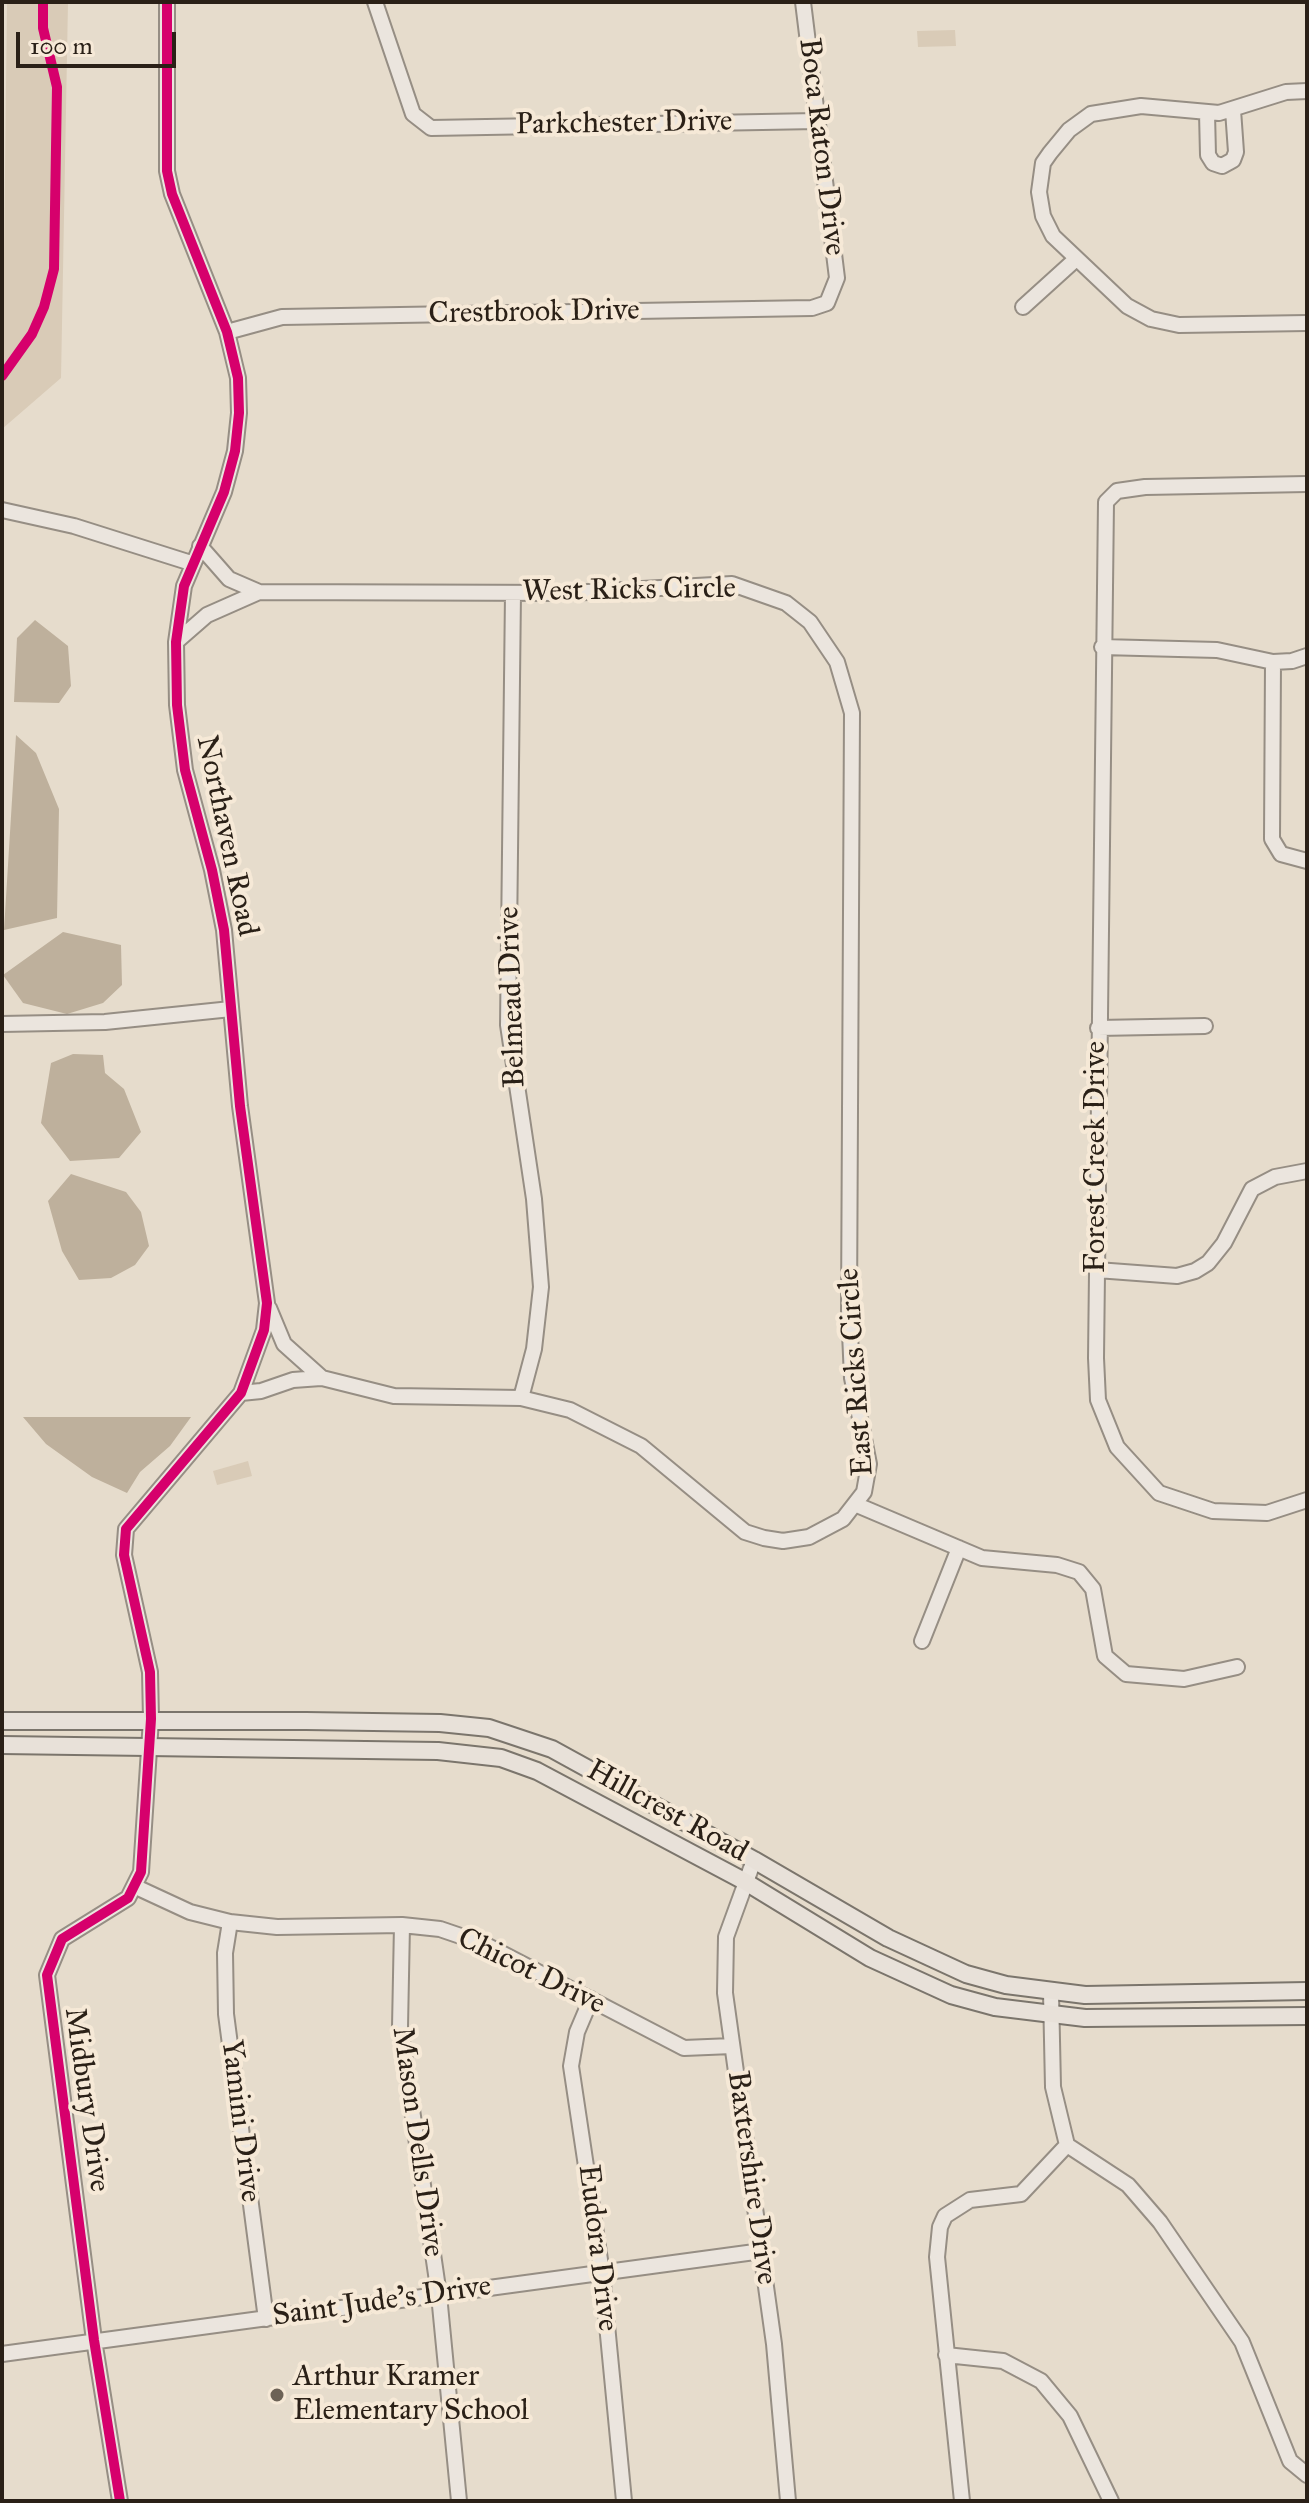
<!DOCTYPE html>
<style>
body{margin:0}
#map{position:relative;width:1309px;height:2503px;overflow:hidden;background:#e6dccc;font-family:"IM FELL Great Primer",serif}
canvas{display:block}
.frame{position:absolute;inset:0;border:4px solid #2a2017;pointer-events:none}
.scale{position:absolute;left:16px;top:32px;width:160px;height:36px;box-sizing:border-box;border:4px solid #2a2017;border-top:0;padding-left:10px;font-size:24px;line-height:28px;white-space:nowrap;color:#2a2017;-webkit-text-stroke:6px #f6e9d7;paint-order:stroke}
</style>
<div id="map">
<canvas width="1309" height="2503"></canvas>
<div class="frame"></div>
<div class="scale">100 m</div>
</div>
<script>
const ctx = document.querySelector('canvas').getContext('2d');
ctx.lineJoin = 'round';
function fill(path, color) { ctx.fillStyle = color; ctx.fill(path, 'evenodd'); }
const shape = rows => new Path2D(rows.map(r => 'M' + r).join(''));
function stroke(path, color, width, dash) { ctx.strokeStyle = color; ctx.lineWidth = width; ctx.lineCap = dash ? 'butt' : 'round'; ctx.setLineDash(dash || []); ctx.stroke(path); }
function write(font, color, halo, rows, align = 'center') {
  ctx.font = font + ' "IM FELL Great Primer",serif'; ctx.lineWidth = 8; ctx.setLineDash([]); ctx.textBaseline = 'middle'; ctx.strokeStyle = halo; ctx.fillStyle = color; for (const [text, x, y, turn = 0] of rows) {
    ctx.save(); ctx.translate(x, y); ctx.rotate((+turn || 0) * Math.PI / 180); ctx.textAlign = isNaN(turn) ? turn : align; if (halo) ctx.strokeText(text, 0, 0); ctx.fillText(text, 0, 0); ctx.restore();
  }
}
fill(shape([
 [7,2,68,2,61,378,2,429],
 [955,30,956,46,918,47,917,31],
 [248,1461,252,1476,217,1485,213,1471]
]), '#d9cbb7');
fill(shape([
 [35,620,68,646,71,686,59,703,14,702,17,638],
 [16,735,36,753,59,809,57,918,4,930],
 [63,932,121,945,122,985,103,1003,67,1014,23,1003,3,975],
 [73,1054,103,1055,105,1073,124,1089,141,1132,119,1158,70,1161,41,1123,51,1063],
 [71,1174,126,1192,141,1212,149,1246,135,1265,111,1278,79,1280,62,1251,48,1201],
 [23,1417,191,1417,170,1446,140,1472,127,1493,92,1477,46,1444]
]), '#beb09c');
const minor = shape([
 [375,2,413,114,431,128,817,121],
 [1307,91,1286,92,1219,113,1141,106,1091,114,1069,130,1050,153,1043,163,1039,192,1043,216,1053,236,1127,306,1151,319,1179,325,1307,323],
 [1207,113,1208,155,1213,163,1222,166,1233,160,1236,152,1233,110],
 [1023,307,1076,259],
 [227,332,282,317,812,308,827,303,837,278,803,2],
 [1307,484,1145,487,1117,491,1106,502,1096,1358,1098,1400,1117,1447,1159,1493,1213,1511,1267,1513,1307,1500],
 [2,510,74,526,191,563],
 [200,546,229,579,259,592],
 [513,593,508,1025,534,1199,541,1287,534,1349,521,1398],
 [176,642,207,615,259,592,570,593,732,584,786,603,810,622,837,662,852,713,849,1310,852,1378,869,1464,864,1492,843,1519,809,1537,783,1541,764,1538,745,1532,641,1446,570,1410,521,1398,394,1396,322,1378,284,1344,269,1308],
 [1102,647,1217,650,1273,662,1292,661,1307,656],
 [1273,662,1272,839,1281,854,1307,861],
 [2,1024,105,1022,231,1009],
 [1098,1028,1205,1026],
 [1097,1270,1177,1276,1195,1271,1208,1263,1224,1243,1252,1189,1275,1177,1307,1171],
 [241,1393,261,1391,293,1380,321,1378],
 [857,1505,982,1558,1057,1565,1079,1572,1093,1589,1105,1656,1126,1674,1184,1679,1237,1667],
 [922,1641,959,1548],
 [754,1860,726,1937,725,1993,774,2344,788,2501],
 [136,1887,190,1912,230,1922,277,1927,402,1925,440,1929,484,1944,684,2048,732,2046],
 [230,1922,225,1953,226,2014,266,2319],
 [402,1925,400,2027,439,2295,459,2501],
 [1051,1993,1053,2087,1067,2145,1128,2185,1160,2222,1242,2342,1290,2461,1307,2475],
 [591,1999,577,2032,571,2066,602,2273,624,2501],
 [2,2354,762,2251],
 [946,2355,1003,2361,1041,2381,1070,2416,1111,2501],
 [120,2501,94,2340,47,1975,62,1939,128,1898,141,1872,151,1719,150,1672,124,1555,126,1529,241,1393,264,1330,267,1303,240,1106,224,930,212,870,185,770,177,705,176,642,184,586,224,492,235,451,239,413,238,378,227,332,172,194,167,171,167,2],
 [962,2501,937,2257,940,2227,945,2216,970,2200,1021,2194,1067,2145]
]);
const major = shape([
 [2,1721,306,1721,440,1723,489,1728,552,1749,754,1860,888,1938,966,1974,1006,1985,1085,1995,1307,1991],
 [2,1745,438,1751,501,1758,537,1771,744,1881,870,1958,951,1995,995,2007,1085,2018,1307,2016]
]);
stroke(minor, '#968e84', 18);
stroke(major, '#7b756c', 20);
stroke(minor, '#ebe5de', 14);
stroke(major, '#e8e1d9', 16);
stroke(shape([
 [2,376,32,334,44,307,54,269,57,87,43,28,43,2],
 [120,2501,94,2340,47,1975,62,1939,128,1898,141,1872,151,1719,150,1672,124,1555,126,1529,241,1393,264,1330,267,1303,240,1106,224,930,212,870,185,770,177,705,176,642,184,586,224,492,235,451,239,413,238,378,227,332,172,194,167,171,167,2]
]), '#d6006c', 10);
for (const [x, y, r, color] of [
 [277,2395,8,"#6c6256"]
]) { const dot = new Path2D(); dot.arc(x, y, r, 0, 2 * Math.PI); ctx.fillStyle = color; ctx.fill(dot); stroke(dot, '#f6e9d7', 3); }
write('30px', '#2a2017', '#f6e9d7', [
 ["Parkchester Drive",624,124,-1],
 ["Boca Raton Drive",821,147,83],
 ["Crestbrook Drive",534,313,-1],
 ["West Ricks Circle",629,591,-1],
 ["Northaven Road",226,836,78],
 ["Belmead Drive",513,997,-92],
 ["Forest Creek Drive",1097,1157,-90],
 ["East Ricks Circle",857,1372,-94],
 ["Hillcrest Road",667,1812,29],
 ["Chicot Drive",531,1972,26],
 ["Midbury Drive",86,2100,82],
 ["Yamini Drive",240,2121,83],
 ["Mason Dells Drive",417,2142,82],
 ["Baxtershire Drive",751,2178,82],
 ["Eudora Drive",597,2248,83],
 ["Saint Jude's Drive",382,2302,-8]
]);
write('30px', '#2a2017', '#f6e9d7', [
 ["Arthur Kramer",293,2378],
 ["Elementary School",293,2412]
], 'left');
</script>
